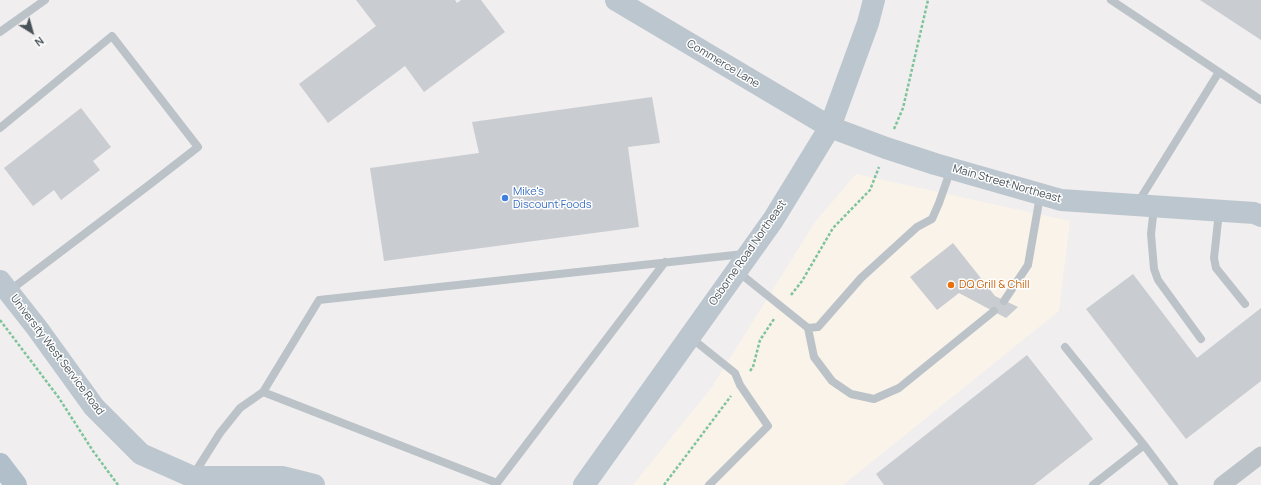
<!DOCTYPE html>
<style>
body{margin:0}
#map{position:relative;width:1261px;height:485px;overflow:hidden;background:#f0eeee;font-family:Manrope,sans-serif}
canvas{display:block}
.north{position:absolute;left:12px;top:12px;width:40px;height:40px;-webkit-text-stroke:3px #fff;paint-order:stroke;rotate:143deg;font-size:11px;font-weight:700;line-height:16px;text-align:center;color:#485359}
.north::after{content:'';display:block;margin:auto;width:14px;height:18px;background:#485359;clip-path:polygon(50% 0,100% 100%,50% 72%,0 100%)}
</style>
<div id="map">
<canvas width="1261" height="485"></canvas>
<div class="north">N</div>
</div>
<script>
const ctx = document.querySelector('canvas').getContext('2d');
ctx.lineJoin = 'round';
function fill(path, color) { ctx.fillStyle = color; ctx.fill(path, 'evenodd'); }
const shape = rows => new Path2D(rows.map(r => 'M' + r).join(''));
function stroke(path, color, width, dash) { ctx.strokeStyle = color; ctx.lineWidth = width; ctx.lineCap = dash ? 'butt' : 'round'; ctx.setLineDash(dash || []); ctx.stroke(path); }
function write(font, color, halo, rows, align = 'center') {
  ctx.font = font + ' Manrope,sans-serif'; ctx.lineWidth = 3; ctx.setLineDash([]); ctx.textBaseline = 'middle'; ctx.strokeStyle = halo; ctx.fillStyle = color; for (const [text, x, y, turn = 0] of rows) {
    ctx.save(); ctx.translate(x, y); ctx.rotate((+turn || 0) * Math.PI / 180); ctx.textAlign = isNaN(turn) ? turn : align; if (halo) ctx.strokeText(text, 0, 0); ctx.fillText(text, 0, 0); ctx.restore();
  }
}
fill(shape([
 [856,174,1070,221,1059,311,843,485,633,485,712,387,815,222]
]), '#faf3e9');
fill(shape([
 [356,0,455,0,457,3,461,0,481,0,505,32,424,92,405,66,328,123,299,84,376,26],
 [1200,0,1261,0,1261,40],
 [652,97,660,143,628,147,639,227,384,261,370,168,479,153,472,122],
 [81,108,111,147,93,161,100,170,61,200,54,190,33,206,4,168],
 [953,243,995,296,1018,307,1006,318,959,293,937,310,910,277],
 [1133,274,1197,358,1261,308,1261,381,1186,439,1086,309],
 [1027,355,1093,439,1034,485,884,485,876,474]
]), '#c9ccd0');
stroke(shape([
 [894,129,903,108,928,0],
 [791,295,802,281,833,228,870,190,879,167],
 [0,320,59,398,93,451,118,485],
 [750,371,753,367,760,340,774,319],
 [664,485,731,396]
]), '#7dc49b', 2.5, [3, 2]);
stroke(shape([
 [1111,0,1261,100],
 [0,32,45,0],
 [0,128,112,36,198,147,149,185,9,291],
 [1137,204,1219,72],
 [1154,207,1151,234,1154,269,1158,280,1201,339],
 [1219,212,1214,258,1216,268,1245,304],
 [737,271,808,328,818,327,861,278,917,227,932,219,939,203,951,169],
 [1004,301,1028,265,1040,196],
 [808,328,814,357,832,381,851,394,874,399,899,388,994,311],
 [690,337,735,373,740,385,768,426,709,485],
 [1065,347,1144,445,1174,485],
 [263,392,319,300,744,254],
 [194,474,220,433,240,408,263,392,497,483,665,262],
 [1093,485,1144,445]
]), '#bbc3c9', 8);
stroke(shape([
 [1222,485,1261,455]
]), '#bbc3c9', 17);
stroke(shape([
 [616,0,830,127,886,148,935,164,1061,200,1254,213,1261,216],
 [0,281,37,328,94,407,141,454,193,477,282,477,314,485],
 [584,485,773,220,830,127,868,23,874,0]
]), '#bcc6ce', 22);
stroke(shape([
 [0,464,16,485]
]), '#b1bfca', 22);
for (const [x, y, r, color] of [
 [505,198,4,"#3f7fe0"],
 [951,285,4,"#e8710a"]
]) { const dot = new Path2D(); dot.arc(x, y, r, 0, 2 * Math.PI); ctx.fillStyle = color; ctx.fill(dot); stroke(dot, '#fff', 1.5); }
write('11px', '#485359', '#fff', [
 ["Commerce Lane",723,64,31],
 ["Main Street Northeast",1007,184,16],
 ["Osborne Road Northeast",748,253,-55],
 ["University West Service Road",57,355,53]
]);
write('11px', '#366cbe', '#fff', [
 ["Mike's",513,192],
 ["Discount Foods",513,205]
], 'left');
write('11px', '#c56008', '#fff', [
 ["DQ Grill & Chill",959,285]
], 'left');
</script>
